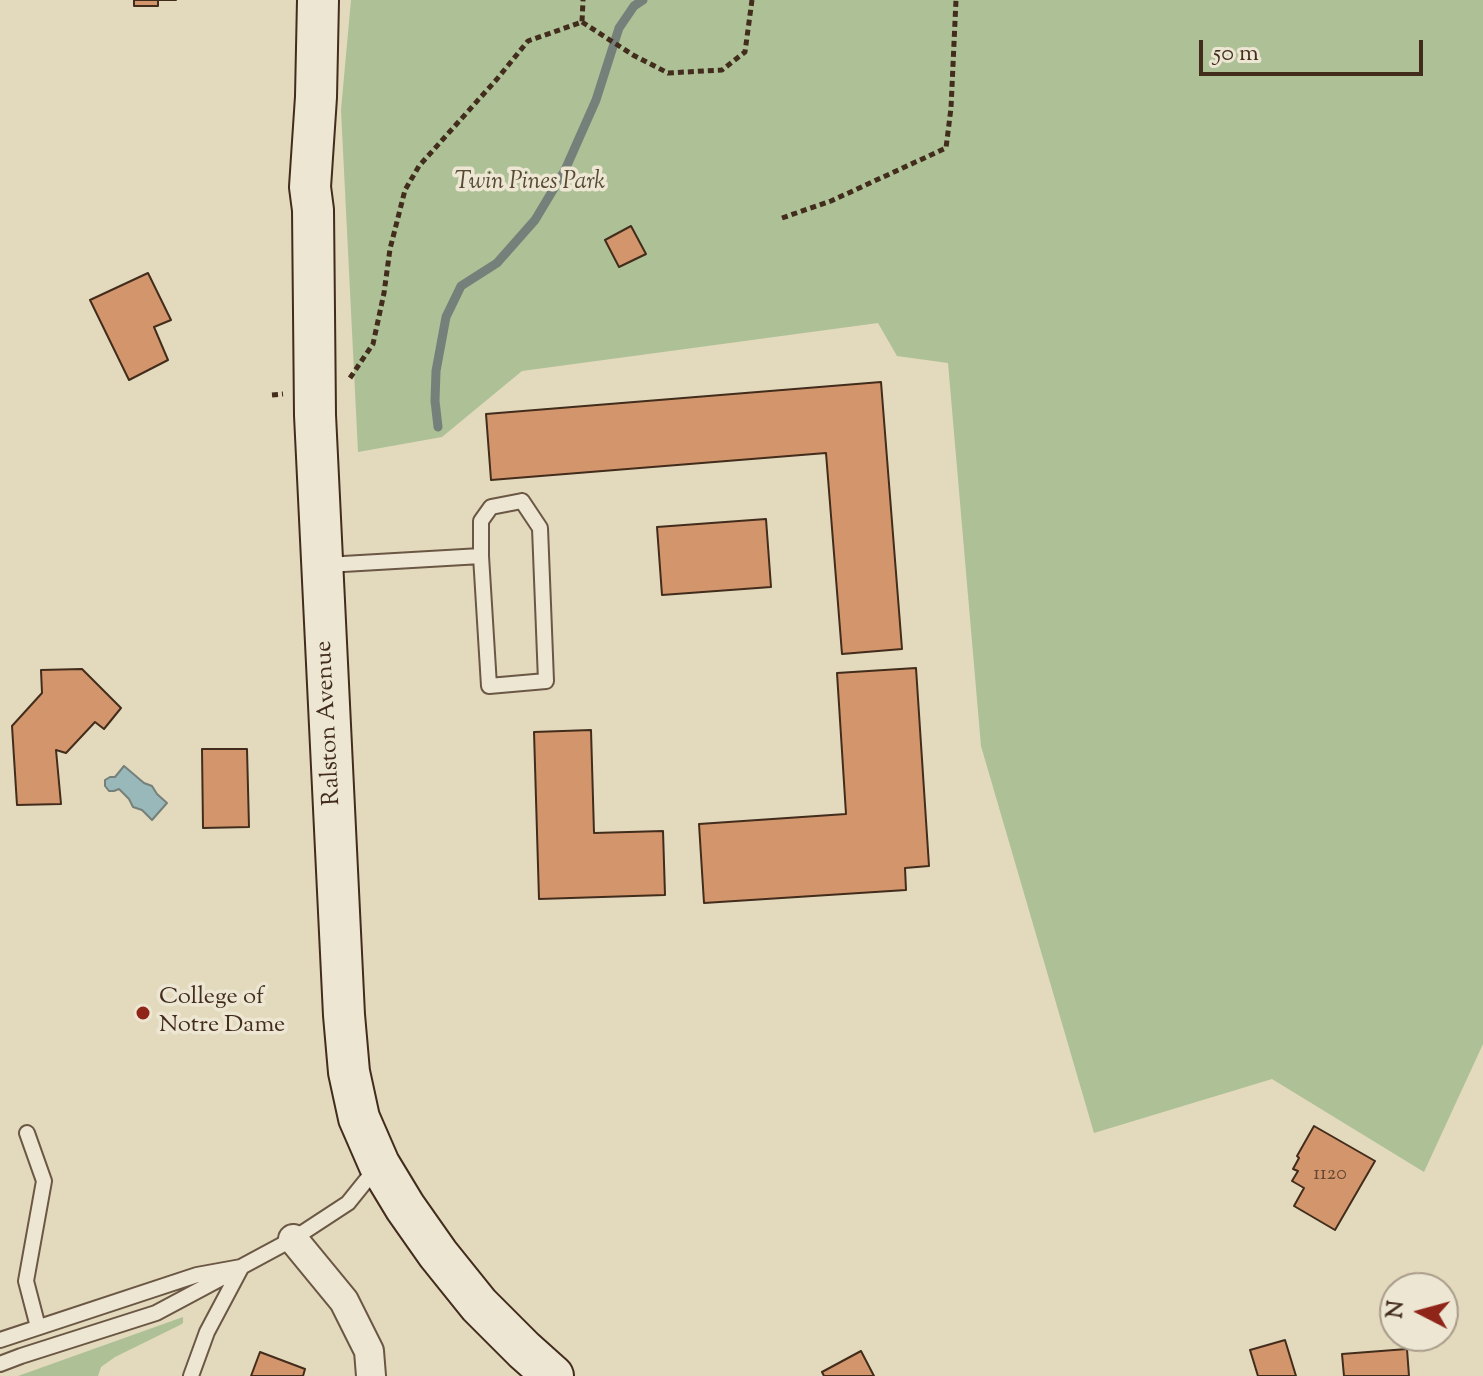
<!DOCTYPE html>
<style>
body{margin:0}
#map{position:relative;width:1483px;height:1376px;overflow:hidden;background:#e3d9bc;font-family:"Sorts Mill Goudy",serif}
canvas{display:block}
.north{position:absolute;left:1379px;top:1272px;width:80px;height:80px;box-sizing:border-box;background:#ede6d3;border:2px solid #a99c8a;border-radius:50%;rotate:276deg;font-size:22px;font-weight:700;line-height:32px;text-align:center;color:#422c1c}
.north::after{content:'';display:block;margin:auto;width:28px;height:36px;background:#8f2418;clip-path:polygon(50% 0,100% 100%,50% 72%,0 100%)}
.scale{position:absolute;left:1199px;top:40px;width:224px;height:36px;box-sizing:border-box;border:4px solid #422c1c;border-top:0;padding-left:10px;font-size:24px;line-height:28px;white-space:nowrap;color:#422c1c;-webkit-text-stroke:6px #ede6d3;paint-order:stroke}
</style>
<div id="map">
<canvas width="1483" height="1376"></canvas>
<div class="north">N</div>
<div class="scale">50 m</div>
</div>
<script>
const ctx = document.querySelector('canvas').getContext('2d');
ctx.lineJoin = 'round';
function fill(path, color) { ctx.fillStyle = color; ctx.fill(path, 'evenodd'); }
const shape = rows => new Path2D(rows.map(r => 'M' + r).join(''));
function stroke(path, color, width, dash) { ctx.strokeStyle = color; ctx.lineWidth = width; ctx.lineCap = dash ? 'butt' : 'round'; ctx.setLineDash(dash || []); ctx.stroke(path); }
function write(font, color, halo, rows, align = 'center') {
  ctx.font = font + ' "Sorts Mill Goudy",serif'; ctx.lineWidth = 7; ctx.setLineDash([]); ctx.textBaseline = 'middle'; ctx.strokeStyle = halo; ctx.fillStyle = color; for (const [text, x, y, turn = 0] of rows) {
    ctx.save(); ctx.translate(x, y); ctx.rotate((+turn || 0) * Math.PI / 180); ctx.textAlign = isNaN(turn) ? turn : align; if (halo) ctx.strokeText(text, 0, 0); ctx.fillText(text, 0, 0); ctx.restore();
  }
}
fill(shape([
 [351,0,1483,0,1483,1044,1424,1172,1272,1079,1094,1133,981,746,948,363,897,356,878,323,522,371,442,437,358,452,341,110],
 [183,1317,183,1323,180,1325,115,1357,101,1367,98,1376,18,1376]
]), '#adc096');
const water = shape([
 [124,766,144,783,152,786,157,794,167,803,152,820,142,810,133,807,129,799,119,789,114,791,109,791,105,786,105,780,110,777,115,777,124,766]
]);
fill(water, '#98b8ba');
stroke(water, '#76807b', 2);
stroke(shape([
 [438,427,435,401,436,371,446,317,461,286,497,263,535,220,565,170,596,100,619,28,634,6,643,0]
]), '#76807b', 9);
const building = shape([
 [134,0,176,0,158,0,158,6,134,6,134,0],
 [631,226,646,254,619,267,605,240,631,226],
 [148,273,171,320,154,327,168,360,129,380,90,300,148,273],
 [881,382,902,649,842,654,826,453,491,480,486,414,881,382],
 [766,519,771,587,662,595,657,527,766,519],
 [916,668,929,866,905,868,906,890,704,903,699,824,846,814,837,673,916,668],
 [82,669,121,708,104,729,95,722,66,753,56,750,61,804,17,805,12,726,42,693,41,670,82,669],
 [591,730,594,833,663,831,665,895,539,899,534,732,591,730],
 [202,749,247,749,249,827,203,828,202,749],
 [1314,1126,1375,1161,1335,1230,1294,1206,1304,1188,1292,1181,1298,1171,1293,1169,1299,1158,1297,1156,1314,1126],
 [1285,1340,1296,1376,1258,1376,1250,1350,1285,1340],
 [1407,1349,1409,1376,1344,1376,1342,1354,1407,1349],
 [861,1351,874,1376,824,1376,822,1372,861,1351],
 [260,1352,305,1369,303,1376,251,1376,260,1352]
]);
fill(building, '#d3966c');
stroke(building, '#422c1c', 2);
const service = shape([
 [522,501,540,528,546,681,489,686,481,556,481,521,491,507,522,501],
 [326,565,481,556],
 [27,1133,44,1181,26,1281,38,1327],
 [0,1340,197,1275,241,1267,293,1239,348,1203,377,1167],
 [0,1364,21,1356,156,1313,229,1274],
 [191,1376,207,1332,241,1268]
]);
const minor = shape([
 [293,1239,344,1301,369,1351,371,1376]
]);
const secondary = shape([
 [318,0,316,97,310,187,313,210,315,415,344,1015,349,1072,359,1118,379,1164,405,1207,438,1254,479,1305,524,1350,553,1376]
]);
stroke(service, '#6a5744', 18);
stroke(minor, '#6a5744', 32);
stroke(secondary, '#422c1c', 44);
stroke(shape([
 [582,22,633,55,668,73,722,70,745,52,752,0],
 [782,218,831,201,946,148,951,108,956,0],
 [350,378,373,344,384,293,390,249,405,190,419,166,497,79,528,41,582,22,583,0],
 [272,395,283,394]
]), '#422c1c', 5, [6, 4]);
stroke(service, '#ede6d3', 14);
stroke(minor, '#ede6d3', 28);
stroke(secondary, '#ede6d3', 40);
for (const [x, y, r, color] of [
 [143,1013,8,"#8f2418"]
]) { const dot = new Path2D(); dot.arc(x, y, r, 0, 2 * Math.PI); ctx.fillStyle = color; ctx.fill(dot); stroke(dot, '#ede6d3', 3); }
write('20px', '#664630', null, [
 ["1120",1330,1176]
]);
write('italic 24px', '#574a34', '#ede6d3', [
 ["Twin Pines Park",530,184]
]);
write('24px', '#422c1c', '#ede6d3', [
 ["Ralston Avenue",330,723,-93]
]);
write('24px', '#422c1c', '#ede6d3', [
 ["College of",159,999],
 ["Notre Dame",159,1027]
], 'left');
</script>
